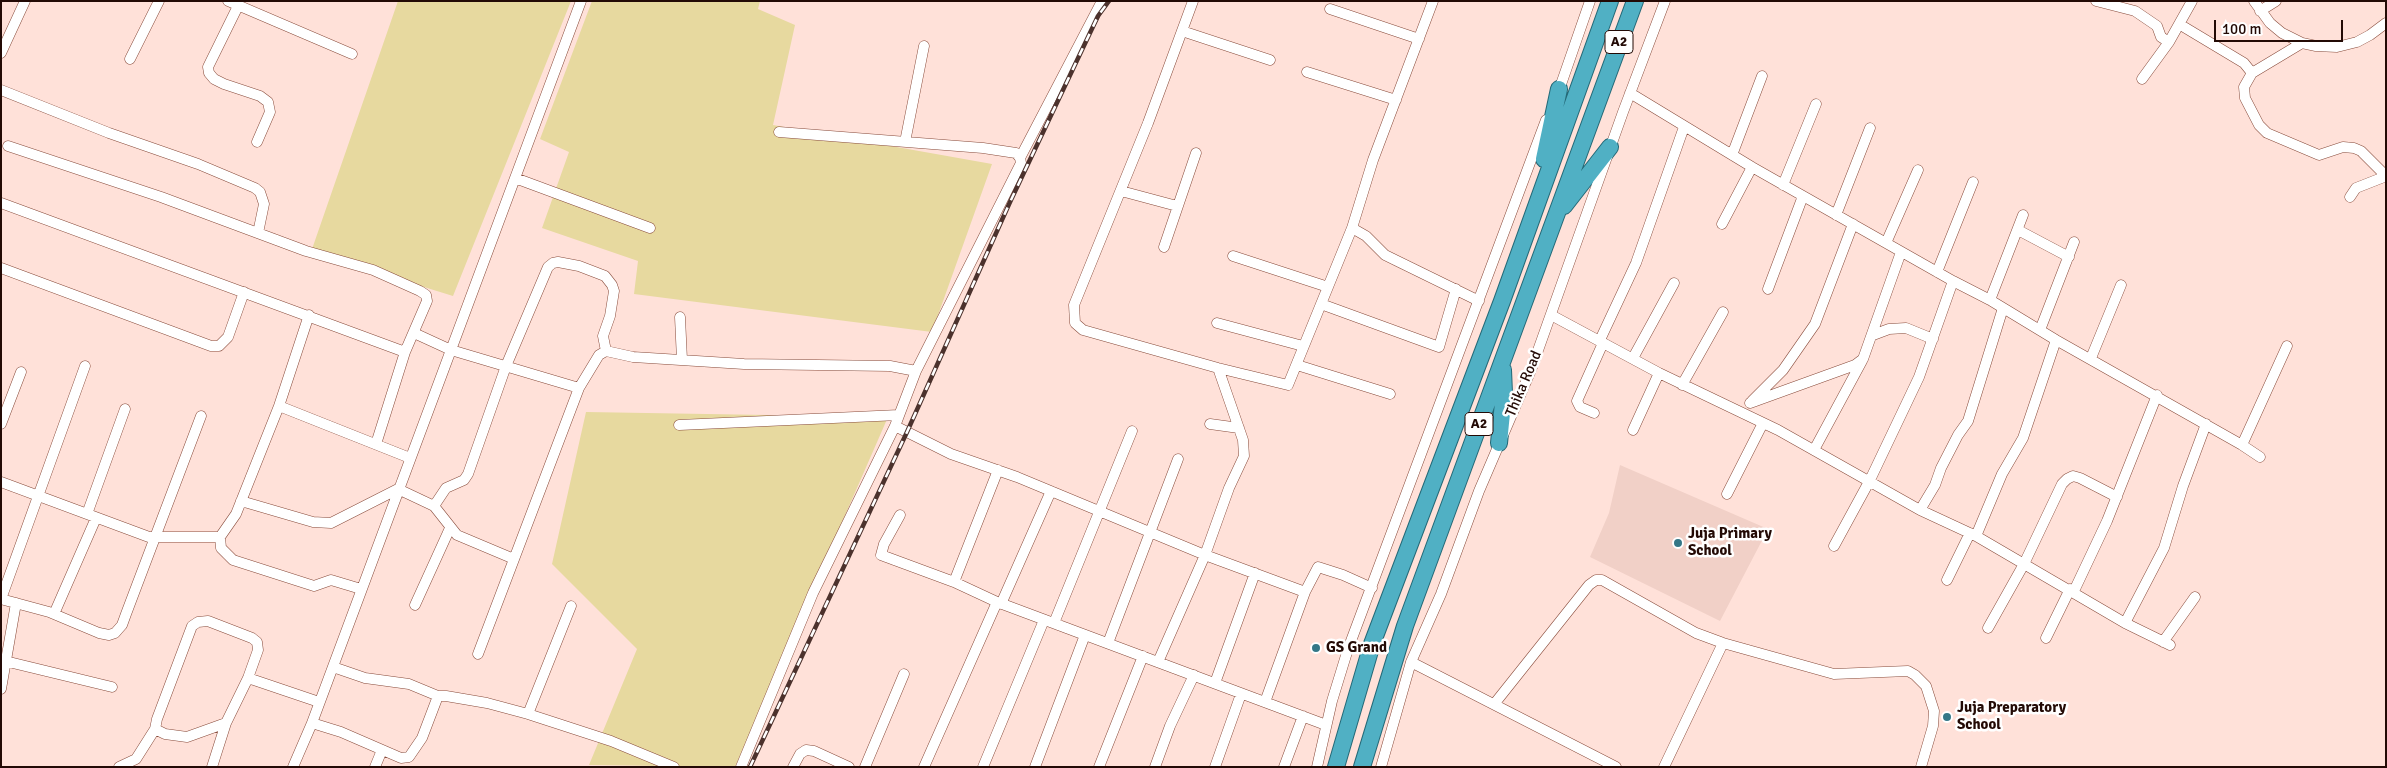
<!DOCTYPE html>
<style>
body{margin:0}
#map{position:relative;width:2387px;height:768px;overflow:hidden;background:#ffe1d9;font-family:Signika,sans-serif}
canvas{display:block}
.frame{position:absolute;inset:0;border:2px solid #230a05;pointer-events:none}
.scale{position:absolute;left:2214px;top:20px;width:129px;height:22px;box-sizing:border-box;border:2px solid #230a05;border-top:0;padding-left:6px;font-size:15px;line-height:18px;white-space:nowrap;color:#230a05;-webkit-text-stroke:4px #fff;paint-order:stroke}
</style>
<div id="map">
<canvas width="2387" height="768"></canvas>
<div class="frame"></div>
<div class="scale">100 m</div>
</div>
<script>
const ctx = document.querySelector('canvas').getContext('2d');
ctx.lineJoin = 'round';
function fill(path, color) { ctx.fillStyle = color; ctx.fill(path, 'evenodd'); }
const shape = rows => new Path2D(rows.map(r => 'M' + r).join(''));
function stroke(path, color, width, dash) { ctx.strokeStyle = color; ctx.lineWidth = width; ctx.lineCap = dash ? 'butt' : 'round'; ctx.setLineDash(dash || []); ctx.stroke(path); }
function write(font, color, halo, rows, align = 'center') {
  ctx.font = font + ' Signika,sans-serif'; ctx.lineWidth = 5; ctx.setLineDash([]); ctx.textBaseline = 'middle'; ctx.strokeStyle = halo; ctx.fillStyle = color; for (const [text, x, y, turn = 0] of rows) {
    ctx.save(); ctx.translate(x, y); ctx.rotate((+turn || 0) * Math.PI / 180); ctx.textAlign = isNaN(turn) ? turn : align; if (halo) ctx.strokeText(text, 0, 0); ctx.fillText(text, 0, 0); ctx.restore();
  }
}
fill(shape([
 [1620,465,1768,529,1720,621,1590,557,1609,513]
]), '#f1d0c7');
fill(shape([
 [398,1,571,1,453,296,311,252],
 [592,1,760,1,758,9,795,25,773,125,992,164,932,332,634,294,638,261,542,228,569,152,540,139],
 [586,412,888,417,735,767,589,765,637,649,552,564]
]), '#e7d99f');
const minor = shape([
 [228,1,352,54],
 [1193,1,1148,123,1074,305,1075,323,1083,330,1218,368,1288,385,1352,228],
 [1433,1,1373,160,1352,228,1366,236,1385,255,1479,301],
 [2096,1,2135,11,2157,26,2161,37,2169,42],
 [2254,1,2270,23,2282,33,2302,43,2316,46,2337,47,2357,42,2370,35,2386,23],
 [238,6,208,67,209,73,214,79,224,84,260,96,268,102,270,112,257,142],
 [1330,9,1419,39],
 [2260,11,2276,1],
 [2179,24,2244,63,2252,73],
 [1182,31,1270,60],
 [2302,43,2252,73,2244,87,2245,98,2259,125,2267,133,2319,155,2343,147,2354,148,2361,151,2383,173,2384,177,2356,188,2350,197],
 [1,53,25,1],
 [130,59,159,1],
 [1307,72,1396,100],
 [2142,79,2169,42,2192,1],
 [1,90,109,133,198,164,255,188,260,192,264,204,258,233],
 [1558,93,1590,1],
 [1630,93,1752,167,1953,281,1990,300,2056,340,2242,445,2287,346],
 [779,132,983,148,1016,153,1020,158,1021,163,916,371],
 [905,142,924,46],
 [1732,155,1762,76],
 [1020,158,1102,1],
 [515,178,650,228],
 [1783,185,1816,104],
 [1121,191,1177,206],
 [1,203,405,352,427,301,426,295,420,291,373,270,306,251,161,197,8,146],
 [1836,215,1870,128],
 [1722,224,1752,167],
 [2018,230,2069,257],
 [1886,243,1918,170],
 [1164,247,1196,153],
 [1233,256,1328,287],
 [1,268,211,346,219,346,228,337,244,292],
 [1937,272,1973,182],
 [1768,289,1803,196],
 [1990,300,2023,215],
 [1321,304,1439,347,1456,289],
 [1551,315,1659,373,1778,430,1920,510,1976,536,2125,623,2170,645],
 [680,317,682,360],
 [1217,323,1303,346],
 [2040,330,2074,242],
 [414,333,451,350,579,388,599,355,606,351,633,357,744,364,890,366,916,371,895,426,813,593,741,767],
 [1873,335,1889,329,1906,328,1933,339],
 [1600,340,1636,263,1684,127],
 [1633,358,1674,283],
 [2091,358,2121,285],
 [1297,365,1390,394],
 [1682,385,1723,312],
 [1752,401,1783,370,1815,324,1853,224],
 [1750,403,1855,365,1863,359,1901,252],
 [279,406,309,315],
 [1594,413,1580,407,1577,401,1603,343],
 [1,424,21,372],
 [1210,424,1239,428],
 [679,425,899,415],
 [895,426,951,454,1017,477,1205,555,1305,592,1318,567,1343,575,1372,588],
 [1633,430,1659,373],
 [376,444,405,352],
 [2242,445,2260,457],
 [1814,450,1862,361],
 [1,482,149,537,220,537],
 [1727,494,1763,423],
 [241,501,313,522,331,523,398,489,434,506,457,535,514,559],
 [434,506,446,488,464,480,468,474,506,366,548,267,553,263,558,262,579,266,605,276,612,285,614,291,610,316,603,336,606,351],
 [1920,510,1935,485,1941,468,1958,435,1968,421,2003,308],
 [87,514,125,409],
 [900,515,884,544,881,555,954,582,997,602,1326,725],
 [1976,536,2002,474,2023,438,2056,340],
 [1834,546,1870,480,1919,377,1953,281],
 [1947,580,1970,533],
 [954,582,998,470],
 [361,589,331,580,314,586,233,560,221,548,220,537,236,514,279,406,410,458],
 [2074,591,2107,521,2157,395],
 [1,599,49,612,99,633,109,635,115,633,122,625,126,614,201,416],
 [1,599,85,366],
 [1001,604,1051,491],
 [415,605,450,528],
 [54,614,96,518],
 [208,621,252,638,257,642,258,650,248,678,226,723,187,737,165,734,155,729,157,719,192,626,198,622,208,621],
 [1054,623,1132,431],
 [2125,623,2164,548,2183,486,2206,424],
 [1988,628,2024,564,2062,484,2067,479,2073,476,2080,478,2117,497],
 [2046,638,2070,589],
 [2163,642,2195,597],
 [1108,643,1178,459],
 [478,654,579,388],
 [1,660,112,687],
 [1158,662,1205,555,1229,488,1244,456,1243,440,1218,368],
 [1411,662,1616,767],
 [333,667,365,678,409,684,438,696],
 [248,678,319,702],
 [1215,683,1255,573],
 [1,689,16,603],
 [1265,702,1305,592],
 [1495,703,1589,585,1596,580,1602,580,1696,633,1723,643,1834,674,1908,671,1915,675,1926,686,1934,711,1933,726,1921,767],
 [528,714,571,606],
 [312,723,341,732,401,758,409,757,422,738,438,696,446,696,487,703,528,714,611,741,674,767],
 [119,767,136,759,155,729],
 [212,767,226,723],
 [293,767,312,723,581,1],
 [375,767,382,750],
 [793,767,800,754,806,750,814,751,849,767],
 [865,767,904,674],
 [924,767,997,602],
 [983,767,1044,620],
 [1035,767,1085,635],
 [1099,767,1143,656],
 [1155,767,1170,726,1194,675],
 [1215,767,1241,694],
 [1284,767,1303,716],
 [1317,767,1332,701,1348,649,1546,120],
 [1381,767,1411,662,1441,594,1479,491,1531,370,1623,112,1665,1],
 [1664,767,1723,643]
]);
const trunk = shape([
 [1544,159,1559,89],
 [1564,206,1610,147],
 [1499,443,1504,393,1503,370],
 [1336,767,1372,644,1502,301,1610,1],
 [1362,767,1405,626,1635,1]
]);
stroke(minor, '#884b3b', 11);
stroke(trunk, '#246977', 18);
stroke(minor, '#fff', 10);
stroke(trunk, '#50b0c4', 16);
const rail = shape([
 [750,767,907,432,1010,202,1098,16,1109,1]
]);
stroke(rail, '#4c322d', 4.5);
stroke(rail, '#fff', 2.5, [8]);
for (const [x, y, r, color] of [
 [1678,543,5,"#347787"],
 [1316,648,5,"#347787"],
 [1947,717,5,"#347787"]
]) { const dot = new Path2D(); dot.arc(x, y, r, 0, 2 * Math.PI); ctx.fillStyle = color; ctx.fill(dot); stroke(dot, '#fff', 2); }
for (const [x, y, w] of [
 [1619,42,28],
 [1479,424,28]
]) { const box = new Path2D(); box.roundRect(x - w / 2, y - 11.5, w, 23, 4); ctx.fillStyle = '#fff'; ctx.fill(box); stroke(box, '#230a05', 1); }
write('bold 14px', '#230a05', null, [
 ["A2",1619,42],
 ["A2",1479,424]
]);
write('15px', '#230a05', '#fff', [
 ["Thika Road",1524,384,-67]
]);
write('bold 15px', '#230a05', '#fff', [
 ["Juja Primary",1688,534],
 ["School",1688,551],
 ["GS Grand",1326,648],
 ["Juja Preparatory",1957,708],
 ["School",1957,725]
], 'left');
</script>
